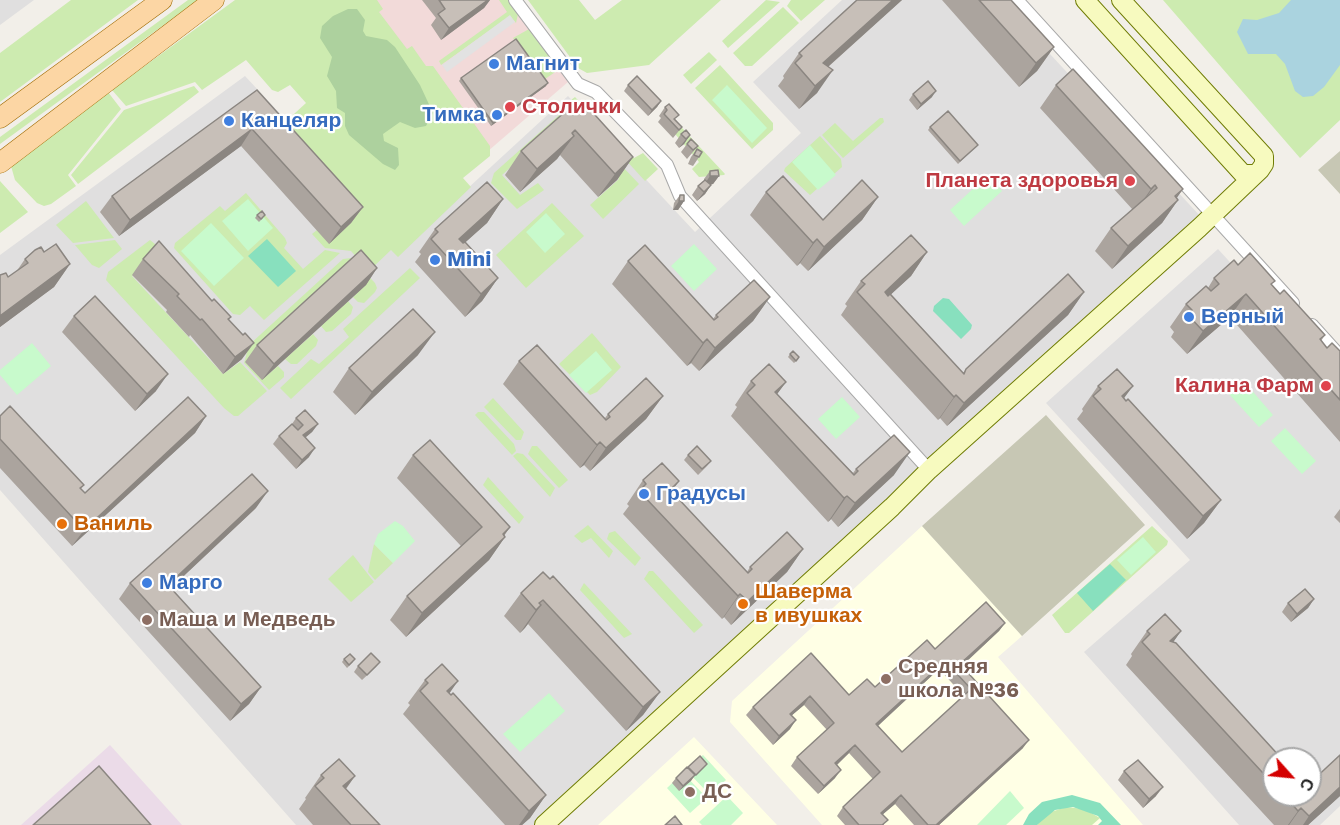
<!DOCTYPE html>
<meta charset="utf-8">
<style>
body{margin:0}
#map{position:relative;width:1340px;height:825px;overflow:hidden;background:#f2efe9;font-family:"Work Sans",sans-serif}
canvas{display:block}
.north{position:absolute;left:1262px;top:747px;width:60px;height:60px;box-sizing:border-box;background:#fff;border:2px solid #a7a7a7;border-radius:50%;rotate:117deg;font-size:16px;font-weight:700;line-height:24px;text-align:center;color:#222}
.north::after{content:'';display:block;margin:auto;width:21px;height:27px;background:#d40000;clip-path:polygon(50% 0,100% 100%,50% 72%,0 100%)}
</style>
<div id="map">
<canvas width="1340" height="825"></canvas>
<div class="north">С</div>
</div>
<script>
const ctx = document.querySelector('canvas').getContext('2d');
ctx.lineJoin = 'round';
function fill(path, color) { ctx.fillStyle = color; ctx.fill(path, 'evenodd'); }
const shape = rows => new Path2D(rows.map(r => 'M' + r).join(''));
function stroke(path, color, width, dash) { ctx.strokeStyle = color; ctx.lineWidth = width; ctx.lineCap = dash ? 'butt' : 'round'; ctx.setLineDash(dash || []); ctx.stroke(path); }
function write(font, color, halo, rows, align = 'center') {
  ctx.font = font + ' "Work Sans",sans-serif'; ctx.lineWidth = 4.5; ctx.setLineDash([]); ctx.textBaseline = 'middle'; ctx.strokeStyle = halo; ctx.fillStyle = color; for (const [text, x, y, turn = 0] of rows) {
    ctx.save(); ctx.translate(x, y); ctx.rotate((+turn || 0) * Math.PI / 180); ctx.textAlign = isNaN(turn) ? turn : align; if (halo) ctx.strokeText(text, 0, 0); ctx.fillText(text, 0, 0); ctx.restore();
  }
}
fill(shape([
 [0,0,34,0,0,25],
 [842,0,1000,0,1201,217,535,825,296,825,0,490,0,255,245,76,404,247,568,96,695,232,801,133,753,82],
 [1218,249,1340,383,1340,806,1320,825,1239,825,1084,652,1190,560,1046,403],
 [1274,759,1310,759,1310,795,1274,795]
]), '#e0dfdf');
fill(shape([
 [374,0,509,0,568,82,480,158,368,5]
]), '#f2dad9');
fill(shape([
 [110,745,182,825,21,825]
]), '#ebdbe8');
fill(shape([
 [922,526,1022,636,998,657,1143,825,822,825,730,722,732,701],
 [694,737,777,825,598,825]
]), '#ffffe5');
fill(shape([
 [1340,151,1340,194,1318,170],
 [1046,415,1145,525,1022,636,922,526]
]), '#c7c7b4');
fill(shape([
 [71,0,138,0,0,102,0,53],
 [188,0,198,0,0,144,0,137],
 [235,0,377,0,383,9,379,12,407,49,412,46,426,66,433,66,490,146,490,156,463,178,471,187,398,257,391,250,369,271,351,251,325,248,312,234,317,230,329,243,271,135,306,103,290,85,278,92,272,90,246,60,202,90,195,82,126,106,112,90],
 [499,0,510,0,518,14,516,23,510,16,441,65,439,61,507,12],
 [528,0,579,0,595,20,622,0,721,0,649,65,587,73,578,68],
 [766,0,780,2,728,48,722,41],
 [791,0,825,0,801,21,787,6],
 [1163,0,1340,0,1340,120,1300,158],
 [783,7,799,23,752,66,745,66,733,53],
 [529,29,561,68,545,79,513,38],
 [709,52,717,60,691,84,683,75],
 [720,65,773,123,773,130,752,149,695,88],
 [194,86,199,92,78,184,71,175,124,110],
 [108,92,121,109,68,175,76,186,51,204,44,206,37,203,15,180,11,166],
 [575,97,634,158,643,153,658,169,645,181,571,100],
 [567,108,639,184,603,219,590,205,619,179,569,125,560,122,502,175,520,195,538,183,544,190,517,209,491,183,494,173],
 [669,114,725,174,724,175,699,177,692,169,699,162,670,128,674,124],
 [880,118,883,118,884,122,843,158,822,135,835,123,853,141],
 [820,136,841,159,842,167,810,195,784,171,785,168],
 [0,181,28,212,0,233],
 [246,193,285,238,287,243,284,248,303,269,325,250,340,253,264,320,250,306,240,315,233,314,174,248,175,243,220,206,225,211],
 [86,201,114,238,73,243,56,225],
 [552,203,584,236,526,288,496,255],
 [115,240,122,249,99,268,92,265,75,245],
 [150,240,166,253,132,276,223,374,240,362,267,391,238,416,234,416,224,408,106,280,108,272],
 [351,258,375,283,377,288,375,292,364,303,358,302,353,297,366,284,262,380,278,366,284,372,284,377,269,390,244,363,249,345,343,259],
 [410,268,420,278,291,399,280,388,311,359,319,364,349,337,343,329],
 [348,301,353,307,351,314,332,331,326,332,321,326],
 [592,333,621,367,597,392,590,395,559,364],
 [313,334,318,340,316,346,297,364,291,364,285,359],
 [493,398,524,432,521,440,516,440,484,407],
 [478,412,484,412,514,444,516,451,512,455,475,415],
 [532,446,537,446,568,480,559,488,528,454],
 [517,453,523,454,555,488,550,497,513,456],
 [488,477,524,517,519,524,483,485],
 [588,525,613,551,609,558,591,538,582,543,574,536],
 [1152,526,1168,541,1167,545,1069,633,1065,633,1052,615],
 [615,531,641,558,635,566,607,539,609,533],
 [374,544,393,563,375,580,368,572],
 [353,555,374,582,351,602,328,579],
 [649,571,653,571,703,625,694,633,644,579],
 [584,583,632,634,624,638,580,590],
 [1066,807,1084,809,1100,818,1092,825,1037,825,1048,813]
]), '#cdebb0');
fill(shape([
 [348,9,357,9,365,20,363,31,366,36,387,40,395,47,420,85,433,113,426,126,415,128,400,122,383,134,384,141,398,148,399,165,395,170,383,164,349,135,345,126,345,113,337,108,336,91,327,76,332,57,320,38,322,26,333,16]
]), '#add19e');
fill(shape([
 [727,85,767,128,752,143,712,100],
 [810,145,836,175,818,190,792,162],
 [988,175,1002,191,964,226,950,210],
 [248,199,273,228,248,251,222,221],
 [546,213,565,234,545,253,526,232],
 [211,223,244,258,214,286,181,251],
 [694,244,717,269,694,291,671,266],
 [32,343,51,366,17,395,0,375,0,370],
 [596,351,612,370,586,393,569,375],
 [1242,379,1273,415,1259,427,1227,392],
 [842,397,860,417,836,439,818,419],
 [1285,428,1316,461,1302,474,1271,441],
 [395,521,403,526,415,541,393,563,374,544,378,534],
 [1143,537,1156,552,1131,575,1117,560],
 [549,693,565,711,520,752,503,734],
 [703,755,726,780,710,795,686,770],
 [683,773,707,798,690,813,667,788],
 [1010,791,1024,808,1006,825,977,825],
 [727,796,743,813,731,825,702,825,699,822]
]), '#c8facc');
fill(shape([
 [267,239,296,271,278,287,248,256],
 [943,298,949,299,972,325,971,329,961,339,933,311,934,306],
 [1110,564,1126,580,1093,611,1077,593],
 [1072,795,1100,803,1121,825,1098,825,1102,821,1098,816,1073,807,1055,810,1037,825,1023,825,1029,814,1042,802]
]), '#88e0be');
fill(shape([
 [510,15,515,22,447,72,442,65]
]), '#e2e2e2');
fill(shape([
 [1291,0,1340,0,1340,65,1324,87,1313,96,1303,97,1295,91,1285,64,1276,54,1248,54,1237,32,1243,19,1257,20,1279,13]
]), '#aad3df');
const street = shape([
 [515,0,578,84,596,92,667,165,680,196,929,470],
 [1017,0,1293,303],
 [1312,325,1340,356]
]);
const secondary = shape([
 [1085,0,1243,174,1255,174],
 [544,825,892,507,929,470,1199,228,1260,170,1264,164,1264,156,1121,0]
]);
const primary = shape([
 [0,118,162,0],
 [0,163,214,0]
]);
stroke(street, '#a9a9a9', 14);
stroke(secondary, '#707d05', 20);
stroke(primary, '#a06b00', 21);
stroke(street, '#fff', 12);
stroke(secondary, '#f7fabf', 18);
stroke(primary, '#fcd6a4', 20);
fill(shape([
 [422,0,490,0,484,8,441,40,431,25,436,18],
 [857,0,902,0,828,67,817,93,799,109,778,86,784,78,783,76,799,53],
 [942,0,1011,0,1054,47,1037,71,1019,87],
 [461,78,546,86,491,126,459,81],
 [628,85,661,101,657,107,648,116,624,91],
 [1056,85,1183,189,1176,198,1178,200,1162,223,1112,269,1095,251,1111,228,1133,210,1040,108],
 [257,90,363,207,351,223,329,244,241,146,119,236,100,212,112,196],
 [913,94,932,97,917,110,909,100],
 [665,107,682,127,673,138,658,122,661,118,659,116],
 [582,109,633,157,617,180,598,197,560,155,557,159,520,192,505,175,521,151],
 [930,127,978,145,958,164,928,130],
 [681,134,690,135,684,144,679,148,675,143],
 [687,144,698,146,687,159,681,152],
 [697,149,699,157,693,166,688,164,691,157],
 [710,171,719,176,713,184,710,185,711,185,705,194,697,201,692,195,698,186,704,181,704,179],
 [766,192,823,220,878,197,862,220,808,271,800,263,797,266,750,215],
 [680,195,684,201,678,210,673,210,674,203],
 [503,199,487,223,465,242,498,278,482,301,465,317,415,262,421,254,419,252,435,229],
 [257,215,263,218,259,222,255,218],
 [44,252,70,264,54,287,0,327,0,275,8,277,16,272,25,259],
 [927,252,911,276,891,294,963,373,966,369,1084,292,1068,315,947,426,940,418,938,420,841,315,847,306,845,304,861,281],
 [143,259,212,301,231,317,229,320,242,359,223,374,190,335,189,337,166,312,167,310,132,275],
 [628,261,713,319,716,315,770,297,753,321,699,371,691,363,687,366,612,284],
 [1238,265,1272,285,1280,294,1325,335,1321,341,1327,348,1340,351,1340,442,1230,317,1187,354,1171,337,1174,332,1170,327,1186,304,1208,288,1214,278],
 [377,268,366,285,262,380,245,362,257,345],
 [74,316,156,391,135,411,62,332],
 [790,354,797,360,794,363,788,357],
 [418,355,355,415,333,392,349,368],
 [519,361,605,418,608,414,663,396,646,419,590,471,584,465,580,468,503,384],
 [751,381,786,382,777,394,853,473,856,469,894,475,838,527,831,519,828,522,731,416,737,407,735,405],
 [1098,386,1124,399,1221,500,1204,523,1187,539,1077,419,1083,411,1082,409],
 [0,416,84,485,81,489,85,493,206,416,195,433,72,546,0,468],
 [296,418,318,424,312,432,305,438,309,457,296,469,273,444,279,436,292,424],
 [413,455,510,527,504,536,505,537,489,560,406,637,390,620,407,596,461,546,397,478],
 [688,455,711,461,707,466,698,475,684,460],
 [643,480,670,494,747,572,750,567,803,549,787,572,731,625,724,617,722,619,623,514,629,506,627,504],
 [256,508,171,588,261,687,249,704,230,721,119,599,130,583],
 [1340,509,1340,523,1334,517],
 [543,572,660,692,643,715,626,731,528,624,520,633,504,616,521,593],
 [1314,599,1308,608,1291,622,1282,612,1288,603],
 [1005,623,999,631,962,666,1023,748,939,825,914,825,895,804,883,814,884,825,845,825,837,816,843,807,873,779,849,753,837,765,835,778,818,794,791,766,797,757,827,730,804,705,792,715,790,729,773,745,746,715,753,707,811,653,849,695,875,687,935,649],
 [939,669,964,696,902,752,878,726],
 [1147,631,1181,631,1173,642,1274,759,1274,795,1310,795,1310,784,1311,782,1340,796,1308,825,1274,825,1126,665,1132,656,1131,654],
 [344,659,353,662,347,668,342,662],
 [380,662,376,667,362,680,354,672,358,666],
 [425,680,449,693,546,795,530,818,522,825,505,825,403,714,410,705,408,703],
 [707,764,679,791,672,783,676,778,688,768],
 [1124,771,1156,796,1143,808,1118,780],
 [321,775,355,776,346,789,380,825,313,825,299,809,306,799,305,798]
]), '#aba49e');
fill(shape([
 [488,0,490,0,484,8,441,40,449,28],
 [893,0,902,0,811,82,823,63],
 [1054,47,1037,71,1019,87,1036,63],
 [833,70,817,93,799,109,815,86],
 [548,83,546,86,491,126,493,123],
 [936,91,932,97,917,110,921,104],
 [661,101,657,107,648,116,652,110],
 [252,129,241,146,119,236,130,220],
 [575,130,568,141,574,136,557,159,520,192,537,169],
 [690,135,684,144,679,148,686,139],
 [633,157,617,180,598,197,615,174],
 [710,176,719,176,713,184,704,185],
 [711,185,705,194,697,201,704,192],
 [1155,185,1138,209,1135,212,1151,189],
 [1183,189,1169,209,1178,200,1162,223,1112,269,1128,246],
 [878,197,862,220,808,271,824,247],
 [503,199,487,223,448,258,459,239],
 [679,201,684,201,678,210,673,210],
 [363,207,351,223,329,244,341,227],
 [817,239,800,263,797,266,813,243],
 [927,252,911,276,874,310,885,292],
 [70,264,54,287,0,327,0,316],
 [377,268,366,285,262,380,274,364],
 [498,278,482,301,465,317,481,294],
 [1084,292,1068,315,947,426,964,403],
 [1246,294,1230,317,1187,354,1203,331],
 [770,297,753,321,699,371,715,348],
 [435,332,418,355,355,415,372,392],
 [707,339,691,363,687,366,703,343],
 [254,343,242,359,223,374,235,357],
 [168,374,156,391,135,411,147,394],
 [786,382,769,405,775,392],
 [1133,386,1116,409,1122,396],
 [956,395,940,418,938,420,954,397],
 [663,396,646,419,590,471,606,448],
 [206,416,195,433,72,546,84,530],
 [318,424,312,432,297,444,303,435],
 [600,442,584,465,580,468,597,445],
 [315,448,309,457,296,469,302,460],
 [910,452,894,475,838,527,855,503],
 [679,481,663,504,668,492],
 [268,491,256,508,157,601,168,585],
 [847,496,831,519,828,522,844,498],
 [1221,500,1204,523,1187,539,1203,516],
 [510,527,499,542,505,537,489,560,406,637,422,613],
 [803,549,787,572,731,625,748,601],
 [740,594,724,617,722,619,738,596],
 [1314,599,1308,608,1291,622,1297,614],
 [541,605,525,628,520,633,536,610],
 [1005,623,999,631,954,673,960,664],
 [1181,631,1165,654,1170,641],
 [945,661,939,669,870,733,876,724],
 [458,681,442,704,447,691],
 [261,687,249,704,230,721,241,704],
 [660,692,643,715,626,731,643,707],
 [810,696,804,705,784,722,790,714],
 [796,720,790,729,773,745,779,736],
 [1029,740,1023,748,939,825,936,825],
 [855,745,849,753,829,772,835,763],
 [841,770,835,778,818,794,824,786],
 [695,775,691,781,679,791,683,786],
 [355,776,338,799,343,786],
 [1163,787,1156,796,1143,808,1149,799],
 [1340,787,1340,796,1308,825,1303,825,1309,816],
 [546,795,530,818,522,825,519,825,529,811],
 [901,795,895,804,875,821,881,813],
 [1301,808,1289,825,1288,825,1298,811]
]), '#8b8681');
const building = shape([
 [439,0,488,0,449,28,438,14,445,9,439,0],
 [857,0,893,0,823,63,833,70,815,86,795,63,802,56,799,53,857,0],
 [979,0,1011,0,1054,47,1036,63,979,0],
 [516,39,548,83,493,123,461,78,516,39],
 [1073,69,1183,189,1175,196,1178,200,1128,246,1111,228,1157,188,1155,185,1151,189,1056,85,1073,69],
 [637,76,661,101,652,110,628,85,637,76],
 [928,81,936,91,921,104,913,94,928,81],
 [257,90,363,207,341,227,252,129,130,220,112,196,257,90],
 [576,102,582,109,586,105,633,157,615,174,575,130,572,133,574,136,537,169,521,151,576,102],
 [669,104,679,115,674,119,682,127,679,130,664,114,667,110,665,107,669,104],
 [948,111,978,145,960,161,930,127,948,111],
 [686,130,690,135,686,139,681,134,686,130],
 [691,139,698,146,693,150,687,144,691,139],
 [697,149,702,152,699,157,694,155,697,149],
 [718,170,719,176,710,176,710,171,718,170],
 [783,176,823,220,862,180,878,197,824,247,817,239,813,243,766,192,783,176],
 [705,180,711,185,704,192,698,186,705,180],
 [487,182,503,199,459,239,463,243,465,242,498,278,481,294,431,239,438,232,435,229,487,182],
 [680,195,684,195,684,201,679,201,680,195],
 [262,211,265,215,261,219,257,215,262,211],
 [911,235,927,252,885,292,888,296,890,294,964,374,966,369,1068,274,1084,292,964,403,956,395,954,397,857,292,865,284,861,281,911,235],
 [159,241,212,301,214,299,231,317,228,319,243,335,245,333,254,343,235,357,202,319,200,320,177,296,179,294,143,259,159,241],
 [56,244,70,264,0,316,0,275,6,273,8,277,28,263,25,259,35,250,41,247,44,252,56,244],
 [645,245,714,320,718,317,716,315,754,280,770,297,715,348,707,339,703,343,628,261,645,245],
 [361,250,377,268,274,364,257,345,361,250],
 [1250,253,1275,281,1271,284,1280,294,1284,290,1325,335,1320,339,1327,348,1332,343,1340,351,1340,400,1246,294,1203,331,1187,314,1192,310,1186,304,1206,286,1211,291,1219,284,1214,278,1234,260,1238,265,1250,253],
 [95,296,168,374,147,394,74,316,95,296],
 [413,309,435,332,372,392,349,368,413,309],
 [537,345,606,420,610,417,608,414,646,378,663,396,606,448,600,442,597,445,519,361,537,345],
 [793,351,799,357,796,361,790,354,793,351],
 [769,364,786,382,775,392,854,475,858,471,856,469,894,435,910,452,855,503,847,496,844,498,747,393,755,385,751,381,769,364],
 [1117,369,1133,386,1122,396,1126,401,1128,399,1221,500,1203,516,1093,396,1101,389,1098,386,1117,369],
 [188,397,206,416,84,530,0,439,0,416,10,406,84,485,80,488,85,493,188,397],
 [305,410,318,424,303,435,315,448,302,460,279,436,292,424,298,430,303,425,296,418,305,410],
 [430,440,510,527,503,534,505,537,422,613,407,596,482,527,413,455,430,440],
 [697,446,711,461,702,469,688,455,697,446],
 [662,463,679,481,668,492,671,495,673,493,748,573,752,569,750,567,787,532,803,549,748,601,740,594,738,596,639,491,646,484,643,480,662,463],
 [252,474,268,491,168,585,261,687,241,704,130,583,252,474],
 [543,572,550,579,553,576,660,692,643,707,543,600,539,603,541,605,536,610,521,593,543,572],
 [1305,589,1314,599,1297,614,1288,603,1305,589],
 [986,602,1005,623,960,664,1029,740,936,825,928,825,901,795,881,813,888,820,882,825,859,825,843,807,880,772,855,745,835,763,841,770,824,786,797,757,834,723,810,696,790,714,796,720,779,736,753,707,811,653,849,695,867,679,875,687,927,640,935,649,986,602],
 [945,661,971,689,902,752,876,724,945,661],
 [1165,614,1181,631,1170,641,1176,643,1282,759,1274,759,1274,785,1142,642,1150,634,1147,631,1165,614],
 [371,653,380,662,367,675,358,666,371,653],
 [350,654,355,659,349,665,344,659,350,654],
 [442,664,458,681,447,691,451,695,453,693,546,795,529,811,420,691,428,683,425,680,442,664],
 [1340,755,1340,787,1309,816,1301,808,1298,811,1284,795,1310,795,1310,787,1313,784,1311,782,1340,755],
 [700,756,707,764,696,775,688,767,700,756],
 [339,759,355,776,343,786,380,825,351,825,315,786,324,778,321,775,339,759],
 [1138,760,1163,787,1149,799,1124,771,1138,760],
 [99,766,151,825,33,825,99,766],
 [687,767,695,775,683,786,676,778,687,767],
 [675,816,682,825,665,825,675,816]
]);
fill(building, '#c7bfb8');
stroke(building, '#8b8681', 1.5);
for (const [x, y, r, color] of [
 [494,64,6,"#3f7fe0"],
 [510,107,6,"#e0444e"],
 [497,115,6,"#3f7fe0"],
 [229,121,6,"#3f7fe0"],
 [1130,181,6,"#e0444e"],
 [435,260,6,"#3f7fe0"],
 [1189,317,6,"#3f7fe0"],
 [1326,386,6,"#e0444e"],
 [644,494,6,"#3f7fe0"],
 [62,524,6,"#e8710a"],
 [147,583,6,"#3f7fe0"],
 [743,604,6,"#e8710a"],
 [147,620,6,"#8d6e63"],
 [886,679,6,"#8d6e63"],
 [690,792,6,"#8d6e63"]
]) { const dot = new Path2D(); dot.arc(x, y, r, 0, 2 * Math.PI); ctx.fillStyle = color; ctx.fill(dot); stroke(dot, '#fff', 2); }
write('bold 21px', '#366cbe', '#fff', [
 ["Магнит",506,64],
 ["Тимка",485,115,"right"],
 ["Канцеляр",241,121],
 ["Mini",447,260],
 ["Верный",1201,317],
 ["Градусы",656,494],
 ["Марго",159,583]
], 'left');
write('bold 21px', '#be3a42', '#fff', [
 ["Столички",522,107,"left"],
 ["Планета здоровья",1118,181],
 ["Калина Фарм",1314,386]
], 'right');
write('bold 21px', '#c56008', '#fff', [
 ["Ваниль",74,524],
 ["Шаверма",755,592],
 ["в ивушках",755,616]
], 'left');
write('bold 21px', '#785e54', '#fff', [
 ["Маша и Медведь",159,620],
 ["Средняя",898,667],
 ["школа №36",898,691],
 ["ДС",702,792]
], 'left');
</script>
